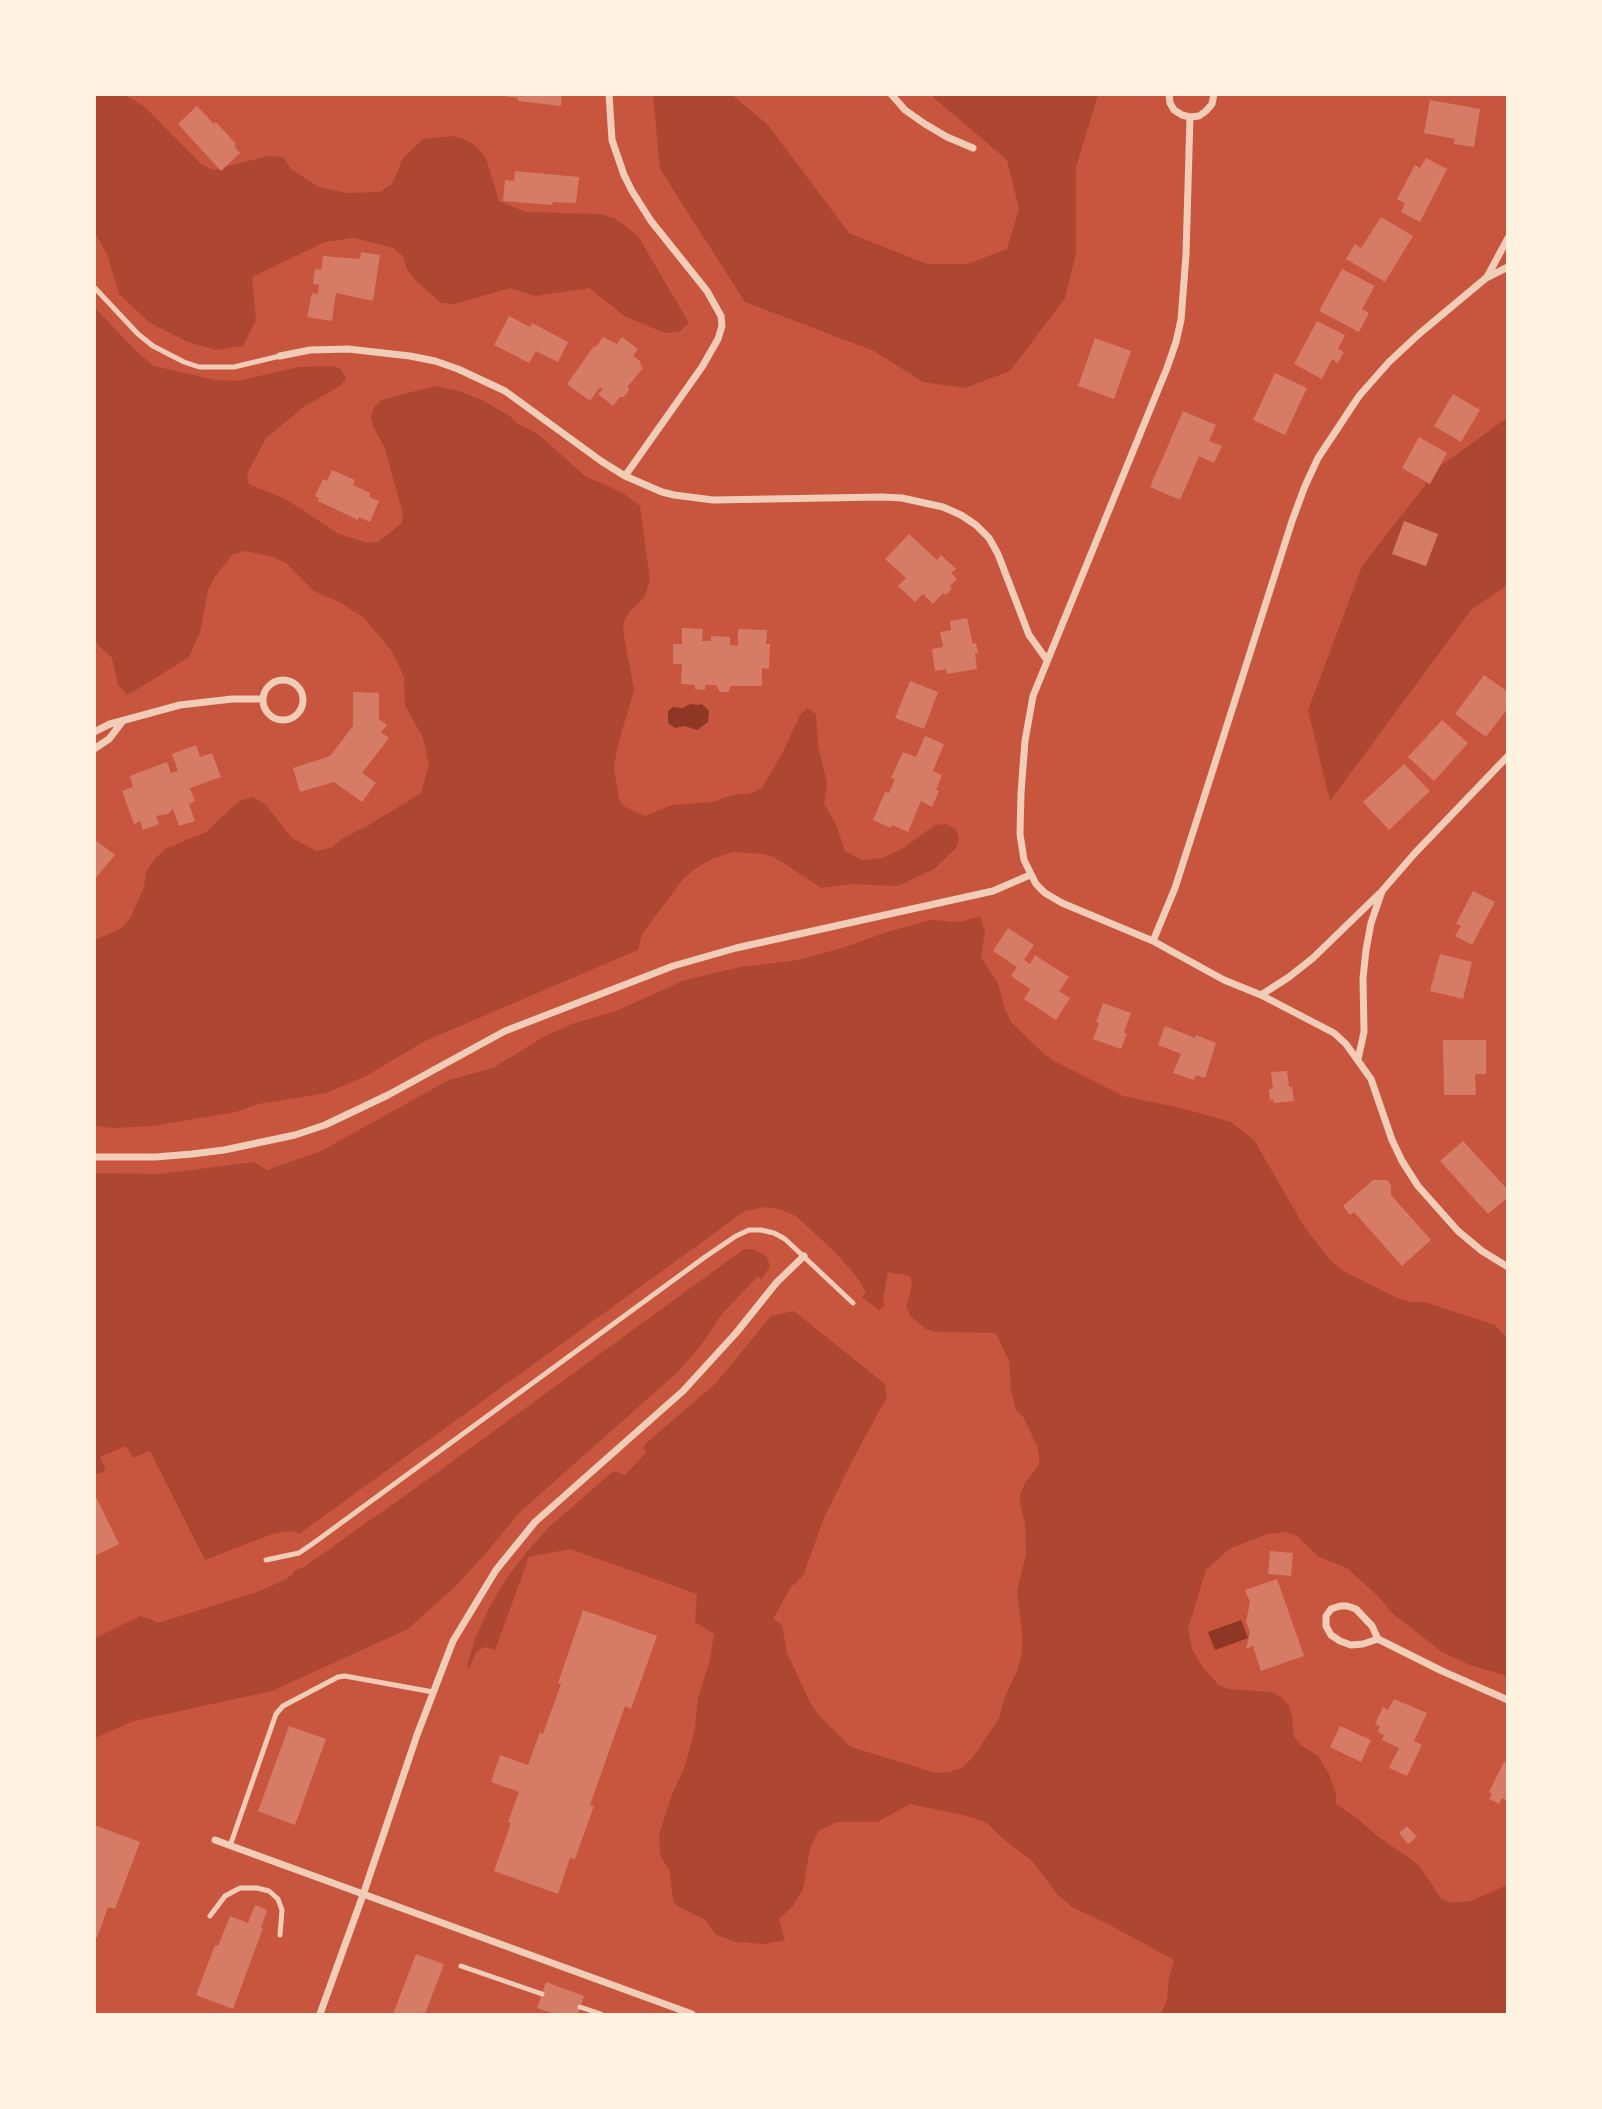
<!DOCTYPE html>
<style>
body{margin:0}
#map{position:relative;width:1602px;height:2109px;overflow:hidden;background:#c8553d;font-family:Karla,sans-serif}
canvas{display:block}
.frame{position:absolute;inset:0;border:96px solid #fff3e0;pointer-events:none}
</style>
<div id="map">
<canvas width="1602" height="2109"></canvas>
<div class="frame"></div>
</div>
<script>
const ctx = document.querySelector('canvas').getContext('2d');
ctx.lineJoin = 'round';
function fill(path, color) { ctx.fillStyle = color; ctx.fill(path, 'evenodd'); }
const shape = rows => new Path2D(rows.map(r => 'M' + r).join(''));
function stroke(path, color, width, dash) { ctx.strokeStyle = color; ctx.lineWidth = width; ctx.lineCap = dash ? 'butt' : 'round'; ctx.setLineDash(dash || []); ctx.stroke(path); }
fill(shape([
 [94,95,125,95,145,107,200,163,213,170,268,156,283,157,291,169,319,187,347,193,380,192,392,184,403,158,423,139,451,136,465,139,477,147,486,158,499,201,526,212,600,214,614,218,638,236,689,323,679,332,665,333,626,317,589,288,535,296,510,288,455,304,441,303,415,280,407,269,403,256,393,248,354,238,325,242,252,277,256,320,243,346,216,350,188,342,150,323,119,294,107,254,95,233],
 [653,95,732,95,767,124,849,233,927,264,967,264,1007,249,1019,209,1007,160,934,98,933,95,1098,95,1076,167,1076,253,1065,298,1010,371,965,388,923,382,874,351,745,302,660,169],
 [94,307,138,353,154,366,216,380,237,381,299,367,332,366,341,369,346,379,340,386,305,406,266,438,247,474,249,484,287,500,339,534,368,543,378,542,402,523,403,514,384,446,374,428,371,418,374,407,381,400,435,386,456,390,484,401,511,417,518,424,538,434,585,476,623,493,640,506,650,580,644,598,629,612,624,621,623,631,634,690,617,748,614,768,619,799,625,807,645,816,672,805,713,802,732,795,752,793,762,788,782,754,800,715,807,708,816,714,818,745,827,783,824,804,835,822,845,851,862,860,882,858,902,849,935,825,946,824,956,829,959,839,956,848,934,869,898,886,851,884,821,888,774,857,764,854,733,852,714,858,695,869,683,879,642,934,638,950,425,1041,366,1076,326,1093,258,1104,236,1112,154,1126,113,1128,95,1126,95,940,120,929,130,919,144,887,146,872,154,860,165,849,206,832,239,801,253,797,265,804,292,838,317,851,332,847,343,838,369,825,421,793,429,765,423,738,405,705,404,677,392,651,364,618,341,603,314,591,286,563,273,557,245,551,232,555,215,577,208,590,200,632,189,657,128,695,118,685,112,658,95,642],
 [1507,418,1507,585,1471,610,1330,801,1308,710,1362,566,1440,466],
 [980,916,985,931,981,958,997,981,1005,1009,1011,1022,1043,1053,1054,1061,1123,1096,1181,1108,1231,1122,1254,1140,1305,1228,1331,1261,1343,1271,1395,1297,1410,1302,1424,1302,1495,1325,1507,1338,1507,1676,1470,1665,1442,1652,1392,1613,1379,1597,1347,1568,1319,1557,1297,1536,1287,1532,1267,1534,1229,1549,1206,1570,1188,1629,1192,1649,1203,1668,1219,1685,1229,1689,1272,1692,1282,1698,1289,1706,1292,1716,1294,1737,1301,1745,1318,1756,1329,1774,1336,1794,1336,1804,1357,1818,1376,1835,1418,1864,1441,1898,1450,1903,1471,1901,1507,1885,1507,2014,1161,2014,1167,2000,1169,1979,1174,1960,1110,1925,1072,1907,1057,1894,1033,1862,1002,1838,987,1823,967,1816,910,1804,877,1822,837,1822,818,1831,810,1849,803,1889,793,1906,779,1919,785,1940,766,1944,735,1942,715,1934,706,1920,679,1907,673,1901,670,1872,660,1855,659,1835,671,1797,685,1766,695,1728,698,1698,710,1660,714,1634,695,1622,697,1594,570,1549,529,1557,495,1650,485,1647,477,1651,469,1668,467,1666,475,1639,489,1608,506,1579,525,1554,548,1528,611,1473,615,1471,625,1475,646,1453,643,1448,645,1444,716,1383,771,1316,794,1311,885,1384,887,1397,851,1463,824,1518,803,1576,791,1587,773,1619,782,1625,787,1653,811,1704,819,1716,851,1747,936,1773,950,1772,963,1767,973,1757,999,1718,1004,1699,1017,1671,1022,1652,1022,1632,1017,1591,1026,1554,1025,1523,1020,1504,1020,1495,1025,1483,1039,1465,1039,1455,1037,1446,1024,1418,1016,1410,1011,1391,1009,1361,996,1333,935,1332,926,1329,911,1317,906,1306,912,1286,910,1276,888,1272,883,1299,885,1306,879,1310,862,1297,866,1292,856,1276,837,1254,796,1216,779,1209,765,1207,745,1211,299,1534,294,1531,275,1533,205,1560,150,1451,133,1458,126,1446,100,1457,106,1470,98,1474,95,1472,95,1173,159,1174,254,1162,267,1170,321,1151,449,1080,493,1068,545,1036,572,1024,616,1011,685,980,741,967,798,960,842,948,887,932,930,920,960,922],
 [744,1249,754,1249,767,1257,770,1266,762,1279,757,1277,722,1314,701,1345,679,1371,520,1512,487,1552,458,1584,408,1629,272,1691,134,1721,95,1738,95,1638,140,1616,153,1620,156,1623,161,1622,260,1591,284,1580,292,1575,295,1570,304,1567,424,1482]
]), '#ae4732');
fill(shape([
 [690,704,698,705,702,704,709,711,708,722,697,730,685,726,675,728,668,723,668,711,673,707,683,708],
 [1241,1620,1248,1638,1215,1650,1208,1632]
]), '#8f3625');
fill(shape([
 [504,94,562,94,561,106,518,101,518,98,504,96],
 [1430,100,1480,109,1474,147,1454,144,1455,139,1424,133],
 [197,106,214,124,216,122,236,144,234,146,240,153,221,171,178,124],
 [1426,158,1447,169,1420,222,1401,212,1405,203,1397,199,1415,165,1420,168],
 [515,171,579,177,576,203,553,202,552,205,503,201,505,180,514,181],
 [1381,217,1413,236,1385,282,1346,259,1355,244,1361,248],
 [361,252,380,255,373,301,336,293,332,321,307,317,312,293,318,294,319,285,313,284,315,269,321,270,323,256,360,259],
 [1342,269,1375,286,1362,309,1369,313,1359,332,1319,311],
 [509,316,530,327,532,323,568,342,558,362,536,351,529,363,494,345],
 [1317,321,1345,335,1338,349,1344,352,1338,363,1332,359,1322,379,1294,364],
 [603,337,617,344,622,337,638,349,633,356,640,361,641,366,643,368,628,386,629,390,624,397,620,397,613,406,598,394,603,389,600,387,590,401,567,384,594,346,596,347],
 [1095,338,1131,351,1114,399,1078,386],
 [1275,373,1307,388,1285,435,1253,420],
 [1453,394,1480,410,1461,442,1434,426],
 [1183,411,1216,425,1209,441,1222,446,1214,463,1199,456,1180,500,1150,487],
 [1419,437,1447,453,1430,484,1402,468],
 [332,470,355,480,353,485,370,493,369,497,379,501,370,522,359,517,358,520,318,501,319,498,315,496,323,479,327,481],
 [1404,521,1438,534,1426,566,1392,554],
 [909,534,937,560,941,555,956,569,951,573,957,579,950,586,952,588,946,595,943,593,933,604,923,594,915,602,898,586,906,578,885,559],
 [967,618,973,644,976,643,978,653,975,653,977,669,947,674,946,669,935,671,932,649,943,647,940,632,951,630,950,621],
 [682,628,703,629,702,641,711,641,711,636,730,637,730,645,738,646,738,629,767,630,766,644,770,644,769,669,762,668,762,686,731,686,728,692,720,692,716,685,705,685,705,690,695,689,695,685,681,684,682,664,673,664,673,644,682,644],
 [1484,675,1508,692,1508,708,1486,737,1455,714],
 [910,681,938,692,924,729,895,718],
 [353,692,379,693,379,719,387,725,381,732,389,738,362,773,376,783,362,802,334,782,300,792,293,768,330,756,353,726],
 [1442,720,1468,743,1434,781,1408,757],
 [925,736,944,744,933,771,942,775,936,790,939,791,932,807,921,801,908,832,892,825,891,828,873,820,885,792,889,793,895,779,891,778,903,752,916,757],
 [196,745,200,757,212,753,221,777,190,788,195,801,189,804,195,821,179,826,173,809,168,814,156,816,159,824,143,830,140,821,134,824,122,791,133,787,130,776,167,762,171,773,178,771,172,754],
 [1404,764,1430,791,1389,830,1363,802],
 [94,839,115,855,94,880],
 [1473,891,1495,902,1472,945,1455,936,1461,926,1456,924],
 [1008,928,1034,945,1024,960,1030,964,1035,955,1069,977,1059,991,1070,998,1056,1020,1024,999,1030,989,1011,976,1017,967,993,951],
 [1440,954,1472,962,1463,999,1430,991],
 [1103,1003,1131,1013,1124,1032,1127,1034,1121,1049,1093,1039,1099,1023,1096,1022],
 [1165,1026,1195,1038,1196,1035,1216,1043,1205,1078,1196,1075,1194,1080,1173,1073,1181,1054,1158,1045],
 [1443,1040,1486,1040,1486,1074,1475,1074,1476,1095,1444,1095],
 [1287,1071,1289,1087,1292,1087,1294,1101,1274,1103,1273,1099,1270,1100,1269,1089,1273,1089,1271,1072],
 [1463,1141,1508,1190,1508,1197,1488,1214,1440,1161],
 [1373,1180,1387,1180,1391,1185,1391,1195,1431,1240,1402,1266,1354,1212,1350,1215,1343,1206],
 [94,1493,119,1544,94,1556],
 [1270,1551,1293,1553,1291,1576,1268,1574],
 [1277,1579,1304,1656,1261,1671,1253,1646,1246,1649,1250,1632,1246,1622,1250,1602,1245,1590],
 [583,1610,657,1636,631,1709,625,1706,590,1805,594,1806,575,1859,570,1858,558,1894,494,1871,511,1823,508,1822,519,1792,491,1782,500,1755,528,1765,540,1732,543,1734,561,1684,558,1683],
 [1394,1699,1427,1713,1414,1741,1422,1745,1407,1776,1389,1768,1399,1748,1382,1740,1384,1735,1378,1732,1380,1726,1375,1724,1383,1707,1388,1710],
 [289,1726,326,1739,295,1825,258,1811],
 [1340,1726,1371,1740,1361,1762,1330,1747],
 [1504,1762,1508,1763,1508,1801,1502,1798,1499,1804,1489,1799,1492,1794,1489,1792],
 [94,1825,140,1842,115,1909,108,1907,97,1938,94,1937],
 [1407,1826,1417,1837,1408,1844,1399,1833],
 [255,1905,267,1910,261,1928,263,1928,233,2009,196,1995,215,1945,218,1946,230,1916,248,1923],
 [416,1954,444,1964,425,2014,393,2014],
 [546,1982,584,1996,578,2014,555,2014,537,2008]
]), '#d67c66');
stroke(shape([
 [94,287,138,334,153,346,184,362,199,367,234,367,280,356],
 [266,1560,299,1553,315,1542,705,1257,736,1236,749,1230,761,1230,774,1233,785,1239,853,1303],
 [230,1846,276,1714,283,1706,338,1677,345,1676,433,1692],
 [210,1916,225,1896,240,1888,257,1888,269,1891,278,1899,282,1910,280,1935],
 [461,1966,542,1994],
 [580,2007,601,2014]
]), '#f1ccb7', 5);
stroke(shape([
 [609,94,612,140,624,175,632,191,651,221,707,291,721,316,722,326,718,339,702,367,625,476],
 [891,94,905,110,925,124,947,137,973,148],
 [1169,94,1170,103,1174,110,1182,115,1190,117,1199,116,1206,111,1212,104,1214,94],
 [1190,117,1186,255,1181,320,1176,342,1167,368,1033,696,1025,741,1021,793,1020,834,1024,860,1036,884,1045,893,1062,903,1153,941,1224,980,1261,995,1334,1033,1346,1044,1371,1079,1392,1140,1402,1161,1418,1186,1458,1231,1482,1251,1508,1267],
 [1487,277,1508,238],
 [280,356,310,350,348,349,410,356,435,361,458,369,505,391,601,461,625,476,662,492,674,495,713,500,881,497,902,498,943,507,961,515,976,525,989,538,998,554,1029,635,1047,660],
 '263 700a20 20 0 1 1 40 0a20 20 0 1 1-40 0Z',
 [94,732,110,724,180,705,232,699,263,699],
 [94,749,109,739,122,722],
 [1153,941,1175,888,1201,807,1292,521,1305,486,1318,458,1359,396,1389,362,1419,334,1486,278,1508,267],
 [1261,995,1289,977,1313,958,1379,894],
 [1358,1059,1364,1032,1363,978,1366,950,1371,923,1382,891,1415,853,1508,756],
 [94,1157,155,1157,192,1154,224,1150,295,1135,325,1125,388,1095,505,1031,673,966,736,948,993,891,1030,875],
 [1378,1639,1363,1644,1351,1645,1340,1641,1331,1635,1326,1626,1326,1616,1331,1609,1340,1606,1347,1606,1356,1609,1372,1626,1378,1639,1442,1671,1508,1700],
 [215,1840,692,2014],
 [320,2014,363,1895,417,1735,453,1641,496,1570,535,1522,683,1391,736,1333,777,1282,804,1256]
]), '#f1ccb7', 7);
</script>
